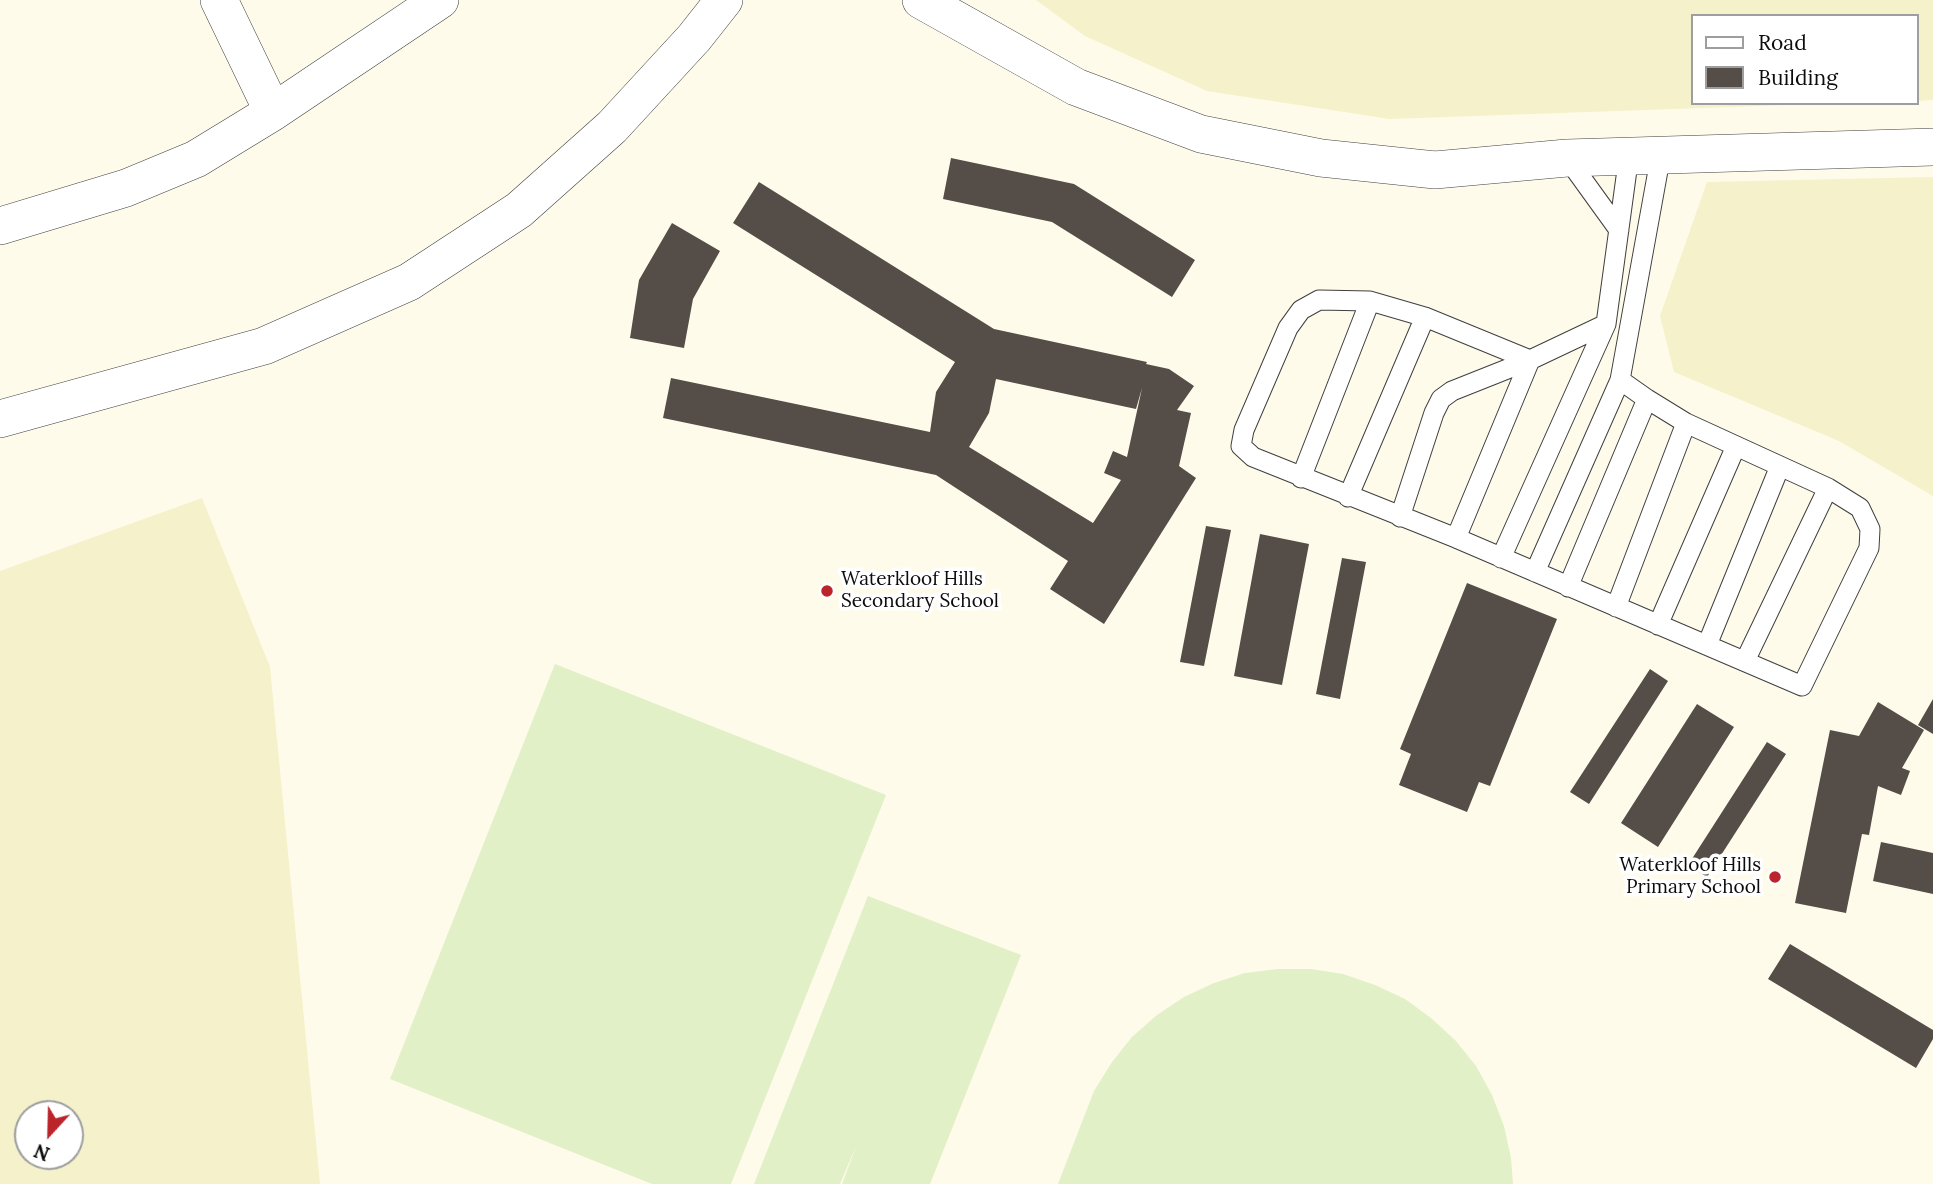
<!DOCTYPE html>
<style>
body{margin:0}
#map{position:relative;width:1933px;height:1184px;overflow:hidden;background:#fffbea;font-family:Lora,serif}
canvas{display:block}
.legend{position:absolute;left:1691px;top:14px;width:228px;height:91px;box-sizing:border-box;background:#fff;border:2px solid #9e9e9e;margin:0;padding:9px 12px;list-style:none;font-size:21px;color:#0c0c0c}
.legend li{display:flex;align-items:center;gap:14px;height:35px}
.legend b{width:35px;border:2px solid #9e9e9e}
.north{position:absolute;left:14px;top:1100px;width:70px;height:70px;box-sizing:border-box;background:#fff;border:2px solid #9e9e9e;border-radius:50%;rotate:202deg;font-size:19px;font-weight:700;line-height:28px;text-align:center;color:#0c0c0c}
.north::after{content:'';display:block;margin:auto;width:24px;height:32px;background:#bb242b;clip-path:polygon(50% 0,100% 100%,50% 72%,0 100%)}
</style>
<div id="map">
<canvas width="1933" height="1184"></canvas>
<ul class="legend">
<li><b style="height:9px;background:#fff"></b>Road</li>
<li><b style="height:19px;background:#544d48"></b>Building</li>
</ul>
<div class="north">N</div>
</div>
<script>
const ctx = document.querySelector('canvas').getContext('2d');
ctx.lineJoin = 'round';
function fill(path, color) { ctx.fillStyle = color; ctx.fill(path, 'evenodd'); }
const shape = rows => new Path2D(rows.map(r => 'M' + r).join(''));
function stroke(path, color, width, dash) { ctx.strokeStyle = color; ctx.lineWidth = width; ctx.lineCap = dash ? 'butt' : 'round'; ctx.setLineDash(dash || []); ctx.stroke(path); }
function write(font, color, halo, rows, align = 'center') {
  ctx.font = font + ' Lora,serif'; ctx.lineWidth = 7; ctx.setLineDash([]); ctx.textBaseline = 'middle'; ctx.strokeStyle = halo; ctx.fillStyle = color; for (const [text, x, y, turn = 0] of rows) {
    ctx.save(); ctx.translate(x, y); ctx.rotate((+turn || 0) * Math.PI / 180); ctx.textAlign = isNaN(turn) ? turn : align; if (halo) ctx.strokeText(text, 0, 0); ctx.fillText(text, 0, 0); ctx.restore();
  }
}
fill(shape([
 [1036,0,1933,0,1933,100,1917,101,1917,16,1693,16,1693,103,1843,103,1390,119,1207,91,1085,36],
 [1933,177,1933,496,1839,441,1674,372,1660,316,1707,182],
 [202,498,270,667,320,1184,0,1184,0,571],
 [70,1114,70,1156,28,1156,28,1114]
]), '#f4f1cb');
fill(shape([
 [555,664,886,795,731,1184,652,1184,390,1079],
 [868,896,1021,955,930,1184,842,1184,857,1144,840,1184,754,1184],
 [1278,969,1311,969,1343,974,1375,985,1405,999,1431,1018,1456,1041,1476,1066,1492,1095,1504,1126,1511,1158,1513,1184,1058,1184,1094,1091,1112,1062,1132,1037,1157,1015,1184,997,1214,983,1245,973]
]), '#e1f0c6');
fill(shape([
 [951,158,1074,184,1195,260,1172,297,1052,222,943,199],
 [759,182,994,329,1147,362,1146,364,1169,369,1194,386,1177,410,1191,413,1179,466,1196,478,1104,624,1050,589,1068,561,936,475,663,418,671,378,930,432,936,392,955,362,733,223],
 [996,379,1136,409,1142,388,1127,457,1113,451,1104,473,1121,480,1093,523,969,447,989,413],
 [672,223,720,251,693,299,684,348,630,338,639,280],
 [1206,526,1231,530,1204,666,1180,662],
 [1260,534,1309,544,1282,685,1234,676],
 [1342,558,1366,562,1340,699,1316,694],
 [1467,583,1557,619,1490,786,1479,782,1467,812,1399,785,1411,754,1400,749],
 [1650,669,1668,681,1589,804,1570,792],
 [1933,699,1933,734,1918,725],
 [1878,702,1924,730,1902,768,1910,771,1901,795,1878,786,1869,835,1862,834,1846,913,1795,903,1830,730,1859,736],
 [1697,704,1734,727,1658,847,1621,823],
 [1767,742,1786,754,1707,877,1688,865],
 [1881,842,1933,853,1933,894,1873,881],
 [1790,944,1933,1030,1933,1039,1916,1068,1768,979]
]), '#544d48');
const service = shape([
 [1567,158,1619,230],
 [1606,324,1530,360,1425,317,1370,301,1319,300,1301,310,1288,328,1244,430,1241,446,1253,457,1456,538,1802,686,1869,548,1870,529,1860,508,1828,488,1686,423,1647,399,1620,380],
 [1301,478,1370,301],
 [1348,497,1425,317],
 [1400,517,1434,413,1441,399,1452,391,1530,360],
 [1456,538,1530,360],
 [1501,558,1606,324,1629,155],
 [1535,572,1620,380,1661,154],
 [1568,587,1647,399],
 [1616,607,1686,423],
 [1658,625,1736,446],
 [1707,645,1780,466],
 [1745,661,1828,488]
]);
const minor = shape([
 [219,0,273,112],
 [921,0,1076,87,1201,134,1321,158,1435,170,1567,158,1933,147],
 [0,226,126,188,196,159,273,112,440,0],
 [0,419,264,346,409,282,519,210,612,127,694,38,724,0]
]);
stroke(service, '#3f3f3f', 21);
stroke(minor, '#3f3f3f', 38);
stroke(service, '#fff', 19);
stroke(minor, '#fff', 37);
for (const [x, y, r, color] of [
 [827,591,7,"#bb242b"],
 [1775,877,7,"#bb242b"]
]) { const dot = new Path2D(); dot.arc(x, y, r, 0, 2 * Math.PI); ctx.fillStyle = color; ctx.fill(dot); stroke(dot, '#fff', 2.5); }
write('19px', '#0c0c0c', '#fff', [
 ["Waterkloof Hills",841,580],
 ["Secondary School",841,602],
 ["Waterkloof Hills",1761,866,"right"],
 ["Primary School",1761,888,"right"]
], 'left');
</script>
